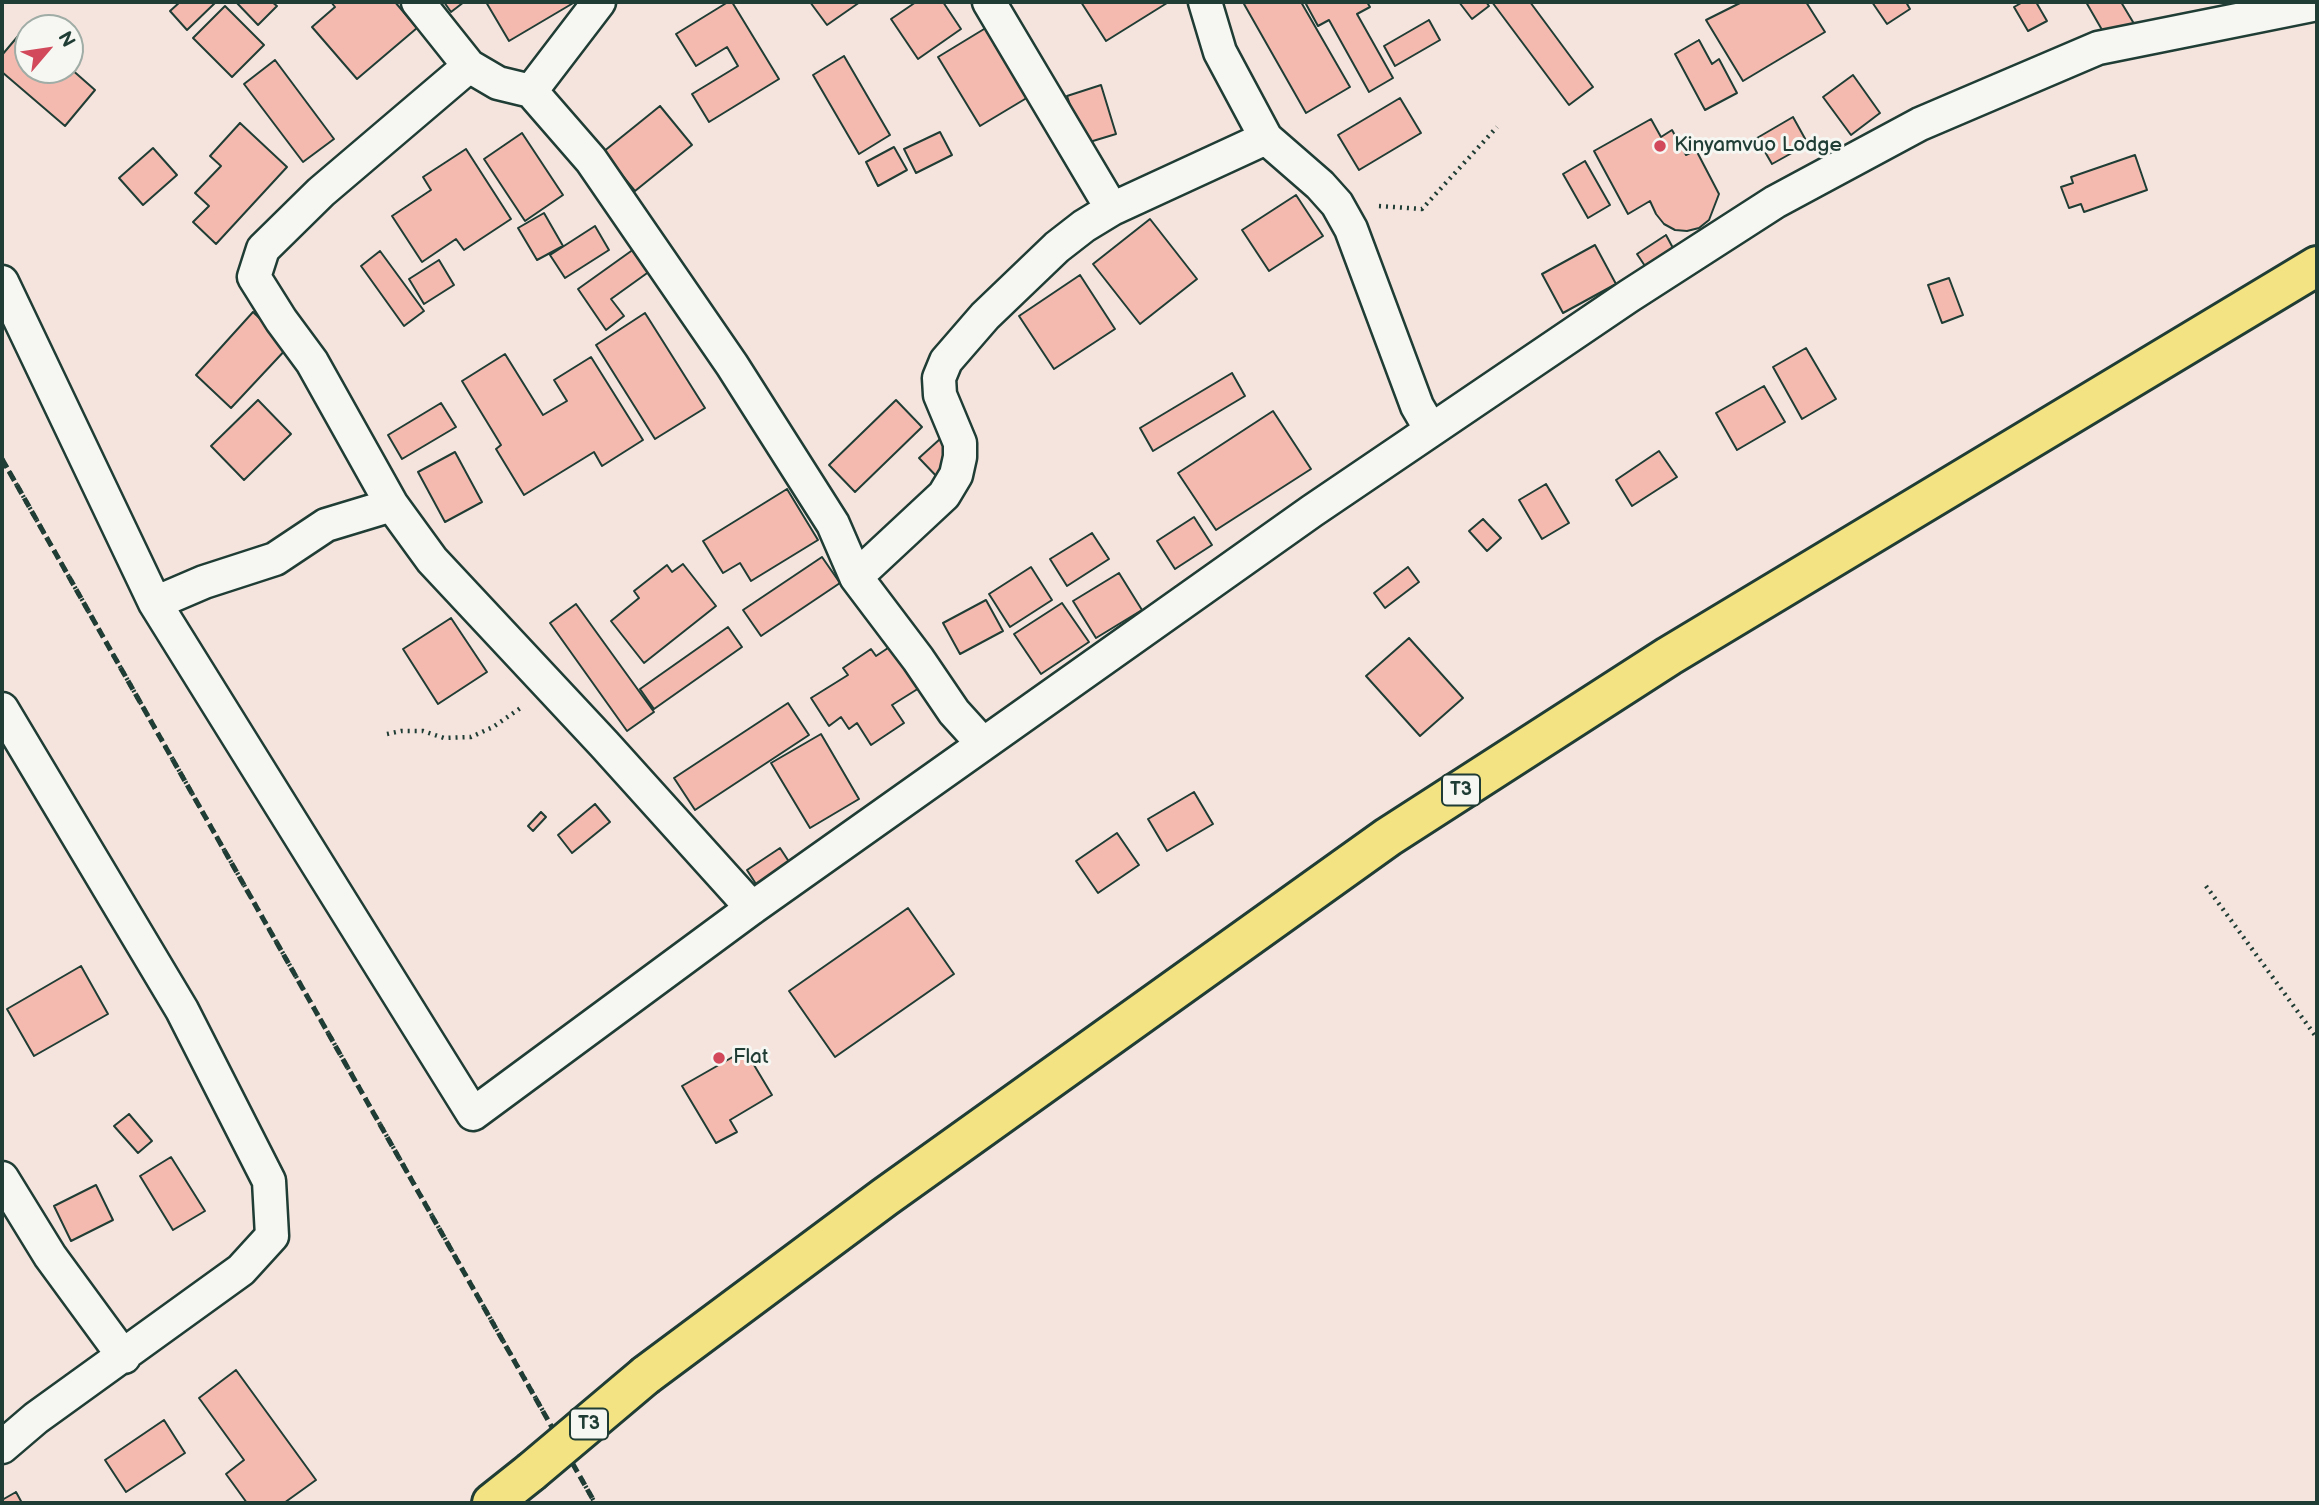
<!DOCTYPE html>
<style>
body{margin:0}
#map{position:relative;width:2319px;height:1505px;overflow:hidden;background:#f5e4de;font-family:"Balsamiq Sans",sans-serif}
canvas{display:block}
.frame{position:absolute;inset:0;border:4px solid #1f3d34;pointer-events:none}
.north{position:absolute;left:14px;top:14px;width:70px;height:70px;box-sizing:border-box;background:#f6f6f2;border:2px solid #a0aca6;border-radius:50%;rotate:61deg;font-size:19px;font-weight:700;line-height:28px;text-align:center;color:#1f3d34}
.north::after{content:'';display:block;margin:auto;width:24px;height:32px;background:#d1495b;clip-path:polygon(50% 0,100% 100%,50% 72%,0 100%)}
</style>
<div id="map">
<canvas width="2319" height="1505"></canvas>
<div class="frame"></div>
<div class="north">N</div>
</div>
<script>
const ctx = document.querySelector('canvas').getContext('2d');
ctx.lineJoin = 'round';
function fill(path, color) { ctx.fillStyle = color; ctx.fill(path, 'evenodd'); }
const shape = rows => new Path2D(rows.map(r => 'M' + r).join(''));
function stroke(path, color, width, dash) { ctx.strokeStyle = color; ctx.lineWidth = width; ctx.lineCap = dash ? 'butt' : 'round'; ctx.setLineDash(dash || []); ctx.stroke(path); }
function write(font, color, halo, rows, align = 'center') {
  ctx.font = font + ' "Balsamiq Sans",sans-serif'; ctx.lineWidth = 6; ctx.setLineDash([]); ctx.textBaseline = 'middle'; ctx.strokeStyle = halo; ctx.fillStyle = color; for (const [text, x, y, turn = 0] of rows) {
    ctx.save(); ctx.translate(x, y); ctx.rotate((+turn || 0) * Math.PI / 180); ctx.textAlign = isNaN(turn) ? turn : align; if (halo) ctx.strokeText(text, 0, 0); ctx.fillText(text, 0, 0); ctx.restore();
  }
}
const building = shape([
 [180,2,216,2,187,30,170,11,180,2],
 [236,2,272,2,277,6,258,25,236,2],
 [331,2,395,2,417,28,357,79,312,27,335,7,331,2],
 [444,2,464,2,451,12,444,2],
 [486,2,575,2,509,41,486,2],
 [728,2,732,2,779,79,709,122,692,94,738,66,727,47,696,66,676,34,728,2],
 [810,2,860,2,827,25,810,2],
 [916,2,943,2,961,29,918,59,891,19,916,2],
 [1081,2,1166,2,1167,3,1106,41,1081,2],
 [1248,2,1301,2,1350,87,1306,113,1244,4,1248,2],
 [1310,2,1367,2,1370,7,1357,14,1393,78,1369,92,1329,20,1318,26,1306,4,1310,2],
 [1459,2,1486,2,1489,6,1472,19,1459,2],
 [1492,2,1530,2,1593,87,1569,105,1492,2],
 [1742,2,1806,2,1825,32,1743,81,1706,20,1742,2],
 [1872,2,1906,2,1910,9,1887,24,1872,2],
 [2023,2,2036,2,2047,21,2028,31,2014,7,2023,2],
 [2086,2,2121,2,2136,27,2109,42,2086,2],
 [225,6,264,45,232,77,193,38,225,6],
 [1429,20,1440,40,1395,66,1384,46,1429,20],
 [989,26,1030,96,980,126,938,57,989,26],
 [24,29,28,32,28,70,70,70,70,68,95,90,65,126,2,72,2,55,24,29],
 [1699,40,1712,64,1719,59,1737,93,1705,110,1675,54,1699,40],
 [844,56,890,135,859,154,813,75,844,56],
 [275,60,334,139,303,162,244,84,275,60],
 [1853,75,1880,113,1851,135,1823,97,1853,75],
 [1101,85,1116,134,1083,144,1067,96,1101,85],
 [1400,98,1421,133,1359,170,1338,135,1400,98],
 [660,106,692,145,635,191,603,152,660,106],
 [1793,117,1808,144,1772,164,1757,138,1793,117],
 [1651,119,1661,137,1672,130,1686,155,1696,150,1719,194,1709,220,1699,228,1687,231,1675,230,1664,224,1656,214,1650,201,1628,214,1594,151,1651,119],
 [240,123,287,167,216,244,193,222,209,206,195,193,221,166,210,156,240,123],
 [940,132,952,155,916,173,904,149,940,132],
 [522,133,563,195,525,221,484,159,522,133],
 [894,147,907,170,878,186,866,162,894,147],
 [153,148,177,175,143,205,119,178,153,148],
 [466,149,511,219,464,250,456,239,422,262,392,216,431,190,423,177,466,149],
 [2135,155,2147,190,2084,212,2081,204,2069,208,2061,187,2073,183,2071,177,2135,155],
 [1585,161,1610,205,1588,218,1563,174,1585,161],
 [1296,195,1323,236,1269,271,1242,230,1296,195],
 [544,213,563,246,537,260,518,228,544,213],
 [1150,219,1197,279,1140,324,1093,264,1150,219],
 [595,226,609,250,565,278,550,255,595,226],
 [1666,235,1673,248,1645,266,1637,254,1666,235],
 [1595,245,1616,284,1563,313,1542,274,1595,245],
 [634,249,650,271,611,299,624,316,606,330,578,289,634,249],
 [380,251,424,311,404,326,361,266,380,251],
 [439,260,454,285,424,304,409,279,439,260],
 [1080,275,1115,329,1054,369,1019,316,1080,275],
 [1949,278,1963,315,1942,323,1928,285,1949,278],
 [253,312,289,346,231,408,196,375,253,312],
 [645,313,705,408,655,439,596,345,645,313],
 [1806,348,1836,399,1802,419,1773,367,1806,348],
 [505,354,543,415,567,401,554,380,591,357,643,440,602,466,594,452,524,495,496,449,501,445,462,381,505,354],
 [1232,373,1245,396,1153,451,1140,428,1232,373],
 [1764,386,1785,422,1737,450,1716,413,1764,386],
 [258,400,291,434,244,480,211,446,258,400],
 [896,400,922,427,855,492,829,465,896,400],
 [441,403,456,427,402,459,388,435,441,403],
 [1273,411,1311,469,1216,530,1178,473,1273,411],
 [940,439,961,462,941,481,919,458,940,439],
 [1659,451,1677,477,1632,506,1616,480,1659,451],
 [455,452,482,502,445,522,418,472,455,452],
 [1546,484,1569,523,1542,539,1519,500,1546,484],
 [787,489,818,540,751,581,740,563,723,573,703,541,787,489],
 [1194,517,1212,545,1175,569,1157,541,1194,517],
 [1483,519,1501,538,1487,551,1469,531,1483,519],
 [1092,533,1109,559,1067,586,1050,559,1092,533],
 [822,557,840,583,761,636,743,610,822,557],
 [683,564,716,606,644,663,611,621,639,598,634,591,667,565,672,572,683,564],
 [1031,567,1052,600,1010,627,989,594,1031,567],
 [1408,567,1419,582,1385,608,1374,593,1408,567],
 [1119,573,1142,610,1096,638,1073,601,1119,573],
 [986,600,1003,631,960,654,943,623,986,600],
 [1062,603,1089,642,1041,674,1014,634,1062,603],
 [576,604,654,712,627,731,550,623,576,604],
 [451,618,487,672,438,704,403,649,451,618],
 [728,627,742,647,654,709,640,689,728,627],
 [1409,638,1463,698,1420,736,1366,676,1409,638],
 [897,642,924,685,892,705,904,723,871,745,857,723,849,729,841,717,829,726,811,698,848,675,843,668,871,649,876,656,897,642],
 [788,703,809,735,695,810,674,778,788,703],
 [821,734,859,799,810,828,771,763,821,734],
 [1194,792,1213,824,1167,851,1148,819,1194,792],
 [595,804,610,822,572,853,558,835,595,804],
 [541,812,546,817,533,831,528,826,541,812],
 [1117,833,1139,865,1098,893,1076,861,1117,833],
 [780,848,797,874,763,895,747,870,780,848],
 [908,908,954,974,835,1057,789,991,908,908],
 [81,966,108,1014,34,1056,7,1009,81,966],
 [745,1050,772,1095,730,1120,737,1132,716,1143,682,1086,745,1050],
 [129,1114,152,1141,138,1153,114,1126,129,1114],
 [171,1157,205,1211,173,1230,140,1176,171,1157],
 [96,1185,113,1220,71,1241,54,1206,96,1185],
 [236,1370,316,1480,284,1503,247,1503,226,1474,244,1460,199,1398,236,1370],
 [164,1420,185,1453,126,1492,105,1460,164,1420],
 [16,1492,22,1503,2,1503,2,1500,16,1492]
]);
fill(building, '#f4baaf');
stroke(building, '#1f3d34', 2);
const minor = shape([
 [418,2,469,66,498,83,531,91,591,160,732,365,833,524,856,577,918,659,954,712,983,744],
 [989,2,1112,209],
 [1205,2,1220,52,1266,138,1320,185,1337,204,1351,229,1417,406,1431,430],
 [469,66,321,192,263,249,254,277,281,320,312,362,392,505,432,560,604,744,752,908],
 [531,91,599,2],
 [2,282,155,603,473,1114,752,908,1312,511,1629,296,1775,202,1920,124,2098,48,2317,4],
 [856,577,944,495,956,475,960,457,960,443,940,395,939,378,946,361,985,316,1057,247,1084,226,1112,209,1266,138],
 [155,603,204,582,275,559,326,525,392,505],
 [2,709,182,1010,269,1181,272,1236,241,1270,36,1418,2,1447],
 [2,1178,50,1256,124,1357]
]);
const trunk = shape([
 [646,1375,885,1197,1388,837,1669,656,2317,266],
 [492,1503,531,1472]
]);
stroke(minor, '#1f3d34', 37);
stroke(trunk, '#1f3d34', 44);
stroke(shape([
 [1379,206,1422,209,1497,127],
 [2,459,543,1411],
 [387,734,401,731,423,731,444,738,471,737,493,727,522,707],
 [2206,886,2317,1038],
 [582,1480,595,1503]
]), '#1f3d34', 4.5, [2, 5]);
stroke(minor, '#f6f6f2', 32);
stroke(trunk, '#f4e382', 38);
stroke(shape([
 [2,459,595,1503]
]), '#1f3d34', 5, [10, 5]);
const trunkBridge = shape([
 [531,1472,646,1375]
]);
stroke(trunkBridge, '#1f3d34', 44, []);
stroke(trunkBridge, '#f4e382', 38);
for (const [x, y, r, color] of [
 [1660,146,7,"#d1495b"],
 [719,1058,7,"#d1495b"]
]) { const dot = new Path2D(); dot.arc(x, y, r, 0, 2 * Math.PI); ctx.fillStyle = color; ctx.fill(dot); stroke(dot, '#f6f6f2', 2.5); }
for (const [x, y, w] of [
 [1461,790,38],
 [589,1424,38]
]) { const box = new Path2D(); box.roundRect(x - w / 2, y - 15.5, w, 31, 5); ctx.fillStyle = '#f6f6f2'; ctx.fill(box); stroke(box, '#1f3d34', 2); }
write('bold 19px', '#1f3d34', null, [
 ["T3",1461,790],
 ["T3",589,1424]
]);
write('21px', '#1f3d34', '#f6f6f2', [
 ["Kinyamvuo Lodge",1674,146],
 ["Flat",733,1058]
], 'left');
</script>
